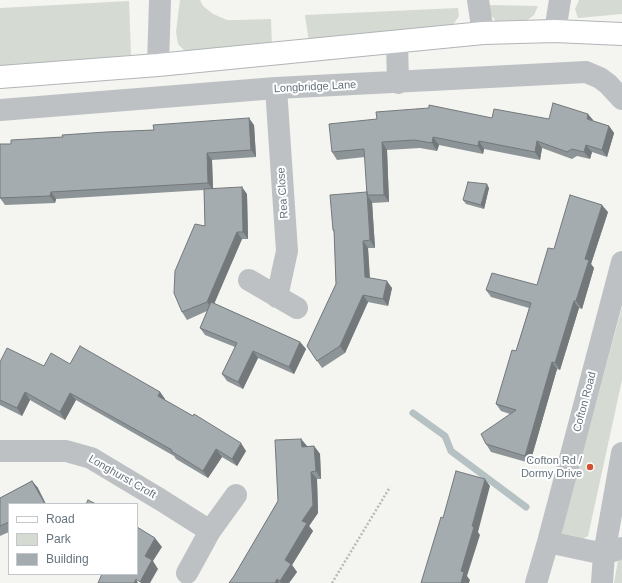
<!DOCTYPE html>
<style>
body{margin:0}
#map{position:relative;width:622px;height:583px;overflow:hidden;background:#f4f4f0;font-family:Arial,sans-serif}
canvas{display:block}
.legend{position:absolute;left:8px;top:503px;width:130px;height:72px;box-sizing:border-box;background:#fff;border:1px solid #c2c7cb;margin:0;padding:5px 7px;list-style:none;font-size:12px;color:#66747e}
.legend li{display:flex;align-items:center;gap:8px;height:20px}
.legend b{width:20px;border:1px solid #c2c7cb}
</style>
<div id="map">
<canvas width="622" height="583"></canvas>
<ul class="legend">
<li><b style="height:5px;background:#fff"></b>Road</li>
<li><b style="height:11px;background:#d5dad2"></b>Park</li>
<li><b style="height:11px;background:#a4acb0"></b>Building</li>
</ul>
</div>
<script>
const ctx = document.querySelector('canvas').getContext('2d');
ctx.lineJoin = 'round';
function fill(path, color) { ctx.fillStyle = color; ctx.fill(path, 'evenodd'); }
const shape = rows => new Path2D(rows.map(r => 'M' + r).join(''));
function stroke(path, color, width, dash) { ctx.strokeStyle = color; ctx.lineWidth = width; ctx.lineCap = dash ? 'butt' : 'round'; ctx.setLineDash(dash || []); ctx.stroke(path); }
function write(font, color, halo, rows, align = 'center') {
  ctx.font = font + ' Arial,sans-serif'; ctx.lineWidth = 4; ctx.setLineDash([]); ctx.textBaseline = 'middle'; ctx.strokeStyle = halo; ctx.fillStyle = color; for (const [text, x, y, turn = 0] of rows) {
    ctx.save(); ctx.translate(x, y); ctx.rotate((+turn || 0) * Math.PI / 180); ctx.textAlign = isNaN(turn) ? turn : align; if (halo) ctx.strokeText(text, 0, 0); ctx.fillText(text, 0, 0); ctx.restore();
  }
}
fill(shape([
 [180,0,200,0,203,6,213,14,227,20,238,20,271,19,272,47,185,51,178,44,176,32],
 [579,0,622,0,622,14,578,18,575,9],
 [129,1,131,55,0,69,0,8],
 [489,5,538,6,534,15,525,22,498,24,491,15],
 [458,8,459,16,453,25,309,42,305,15],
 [622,307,622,380,588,536,577,542,566,538,561,532],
 [622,536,622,583,614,583,617,566]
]), '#d5dad2');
stroke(shape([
 [413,413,445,436,451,451,526,507]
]), '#b6c1c4', 7);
const major = shape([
 [0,77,158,65,483,33,555,31,622,34]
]);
stroke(major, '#b1b5b8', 24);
stroke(shape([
 [332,583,390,487]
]), '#b7babc', 2.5, [2, 2]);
stroke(shape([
 [478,0,483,33],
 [555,31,560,0],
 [397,42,398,83],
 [158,65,160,0],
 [276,88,287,251,277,297],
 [0,110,276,88,586,72,600,78,608,84,622,99],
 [249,280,297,308],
 [0,451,66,451,91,458,161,500,210,531],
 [548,542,604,554,622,548],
 [187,573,210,531,236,495],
 [536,583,548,542,622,262],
 [602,583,604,554,622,453]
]), '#bdc1c4', 22);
stroke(major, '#fff', 22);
fill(shape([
 [492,118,594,121,609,126,614,133,607,157,592,152,590,159,577,156,572,159,542,148,540,160,484,149,483,154,439,145,437,151,420,148,387,150,389,202,372,203,372,202,375,248,368,248,370,278,392,288,388,306,368,302,345,353,322,368,307,346,336,284,334,232,333,230,367,193,365,157,337,160,332,152],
 [254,125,256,157,212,160,213,188,247,194,248,239,242,239,214,303,300,342,306,349,294,374,258,358,243,389,227,381,222,374,235,347,205,335,200,328,207,311,187,320,182,312,205,226,204,190,56,199,55,203,5,205,0,198,11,144,63,137,154,130],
 [489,188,484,209,466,204,463,200],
 [608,212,591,264,594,268,582,309,579,308,560,370,557,369,530,463,491,452,486,444,510,414,501,411,496,404,516,351,529,308,491,297,486,290,537,285,554,249],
 [0,362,44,366,70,364,160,392,165,399,165,400,246,451,237,466,222,457,208,478,176,459,174,456,76,400,65,420,30,400,22,416,0,405],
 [301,439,307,446,314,446,320,454,321,479,317,479,318,513,309,526,313,531,292,565,297,572,289,583,229,583,234,576,278,501],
 [32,481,38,488,9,504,9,532,0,536,0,498]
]), '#8d9497');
fill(shape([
 [588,114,594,121,587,119],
 [249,118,254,125,256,157,251,150],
 [609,126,614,133,607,157,602,150],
 [433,137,439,145,437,151,432,143],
 [479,141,484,149,483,154,478,146],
 [537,141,542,148,540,160,535,152],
 [382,142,387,150,389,202,384,195],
 [586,145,592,152,590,159,584,152],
 [207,153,212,160,213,190,208,183],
 [487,184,489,188,484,209,481,205],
 [242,187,247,194,248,239,243,232],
 [51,192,56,199,55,203,50,196],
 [367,192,367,195,372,202,375,248,370,240],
 [602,205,608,212,591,264,594,268,582,309,576,301,585,259],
 [237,232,242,239,212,309,207,302],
 [363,241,368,248,370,284,365,277],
 [387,281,392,288,388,306,383,299],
 [363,295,368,302,345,353,340,346],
 [574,301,579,308,560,370,555,363],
 [300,342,306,349,294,374,289,367],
 [253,351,258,358,243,389,238,382],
 [552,362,557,369,530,463,525,456],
 [25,392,30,400,22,416,17,408],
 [160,392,165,399,163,403,158,396],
 [70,393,76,400,65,420,60,412],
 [301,439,307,446,302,447],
 [241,443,246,451,237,466,232,459],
 [314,446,320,454,321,479,316,471],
 [216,449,222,457,208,478,203,471],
 [311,472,317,479,318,513,309,526,313,531,292,565,297,572,289,583,281,583,280,581,285,560,302,521],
 [485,479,490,486,478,532,480,535,467,576,470,580,469,583,461,583,461,571,472,526],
 [32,481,38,488,46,504,45,504],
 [155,538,162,547,153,561,158,569,150,583,141,583,140,582,145,556],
 [136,579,138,583,134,583],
 [277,579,279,583,275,583]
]), '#73787b');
const building = shape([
 [553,103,588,114,587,119,609,126,602,150,586,145,584,152,572,149,567,152,537,141,535,152,479,141,478,146,433,137,432,143,414,140,382,142,384,195,367,195,364,149,332,152,329,124,377,119,376,112,429,108,429,105,492,118,494,109,549,119,553,103],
 [249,118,251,150,207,153,208,183,51,192,50,196,0,198,0,144,11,144,11,140,63,137,62,135,106,132,154,130,153,125,249,118],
 [468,182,487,184,481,205,463,200,468,182],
 [242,187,243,232,237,232,207,302,182,312,174,293,175,271,195,224,205,226,204,189,242,187],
 [367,192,370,240,363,241,365,277,387,281,383,299,363,295,340,346,317,361,307,346,336,284,334,230,333,230,330,195,367,192],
 [570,195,602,205,585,259,589,260,576,301,574,301,555,363,552,362,525,456,486,444,481,434,516,410,496,404,512,350,516,351,531,303,486,290,492,273,537,285,548,248,554,249,570,195],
 [211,302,300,342,289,367,253,351,238,382,222,374,237,343,200,328,211,302],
 [80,346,160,392,158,396,193,416,194,414,241,443,232,459,216,449,203,471,171,451,172,450,70,393,60,412,25,392,17,408,0,400,0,362,7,348,44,366,51,353,70,364,80,346],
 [301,439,302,447,314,446,316,471,311,472,313,505,302,521,307,523,285,560,291,564,280,581,277,579,275,583,229,583,234,576,278,501,275,440,301,439],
 [456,471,485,479,472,526,474,527,461,571,464,572,461,583,421,583,441,517,443,518,456,471],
 [32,481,45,504,9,504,9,522,0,526,0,498,32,481],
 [88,500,96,504,86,504,88,500],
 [137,527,155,538,145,556,152,560,140,582,136,579,134,583,98,583,102,574,137,574,137,527]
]);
fill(building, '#a4acb0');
stroke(building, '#73787b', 1);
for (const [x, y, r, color] of [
 [590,467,4,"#d15233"]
]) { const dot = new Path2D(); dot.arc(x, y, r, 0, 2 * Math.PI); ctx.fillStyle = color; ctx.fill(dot); stroke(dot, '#fff', 1.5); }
write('11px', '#66747e', '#fff', [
 ["Longbridge Lane",315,87,-3],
 ["Rea Close",283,193,-94],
 ["Cofton Road",585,402,-75],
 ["Longhurst Croft",122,477,30]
]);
write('11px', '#66747e', '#fff', [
 ["Cofton Rd /",582,461],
 ["Dormy Drive",582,474]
], 'right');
</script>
